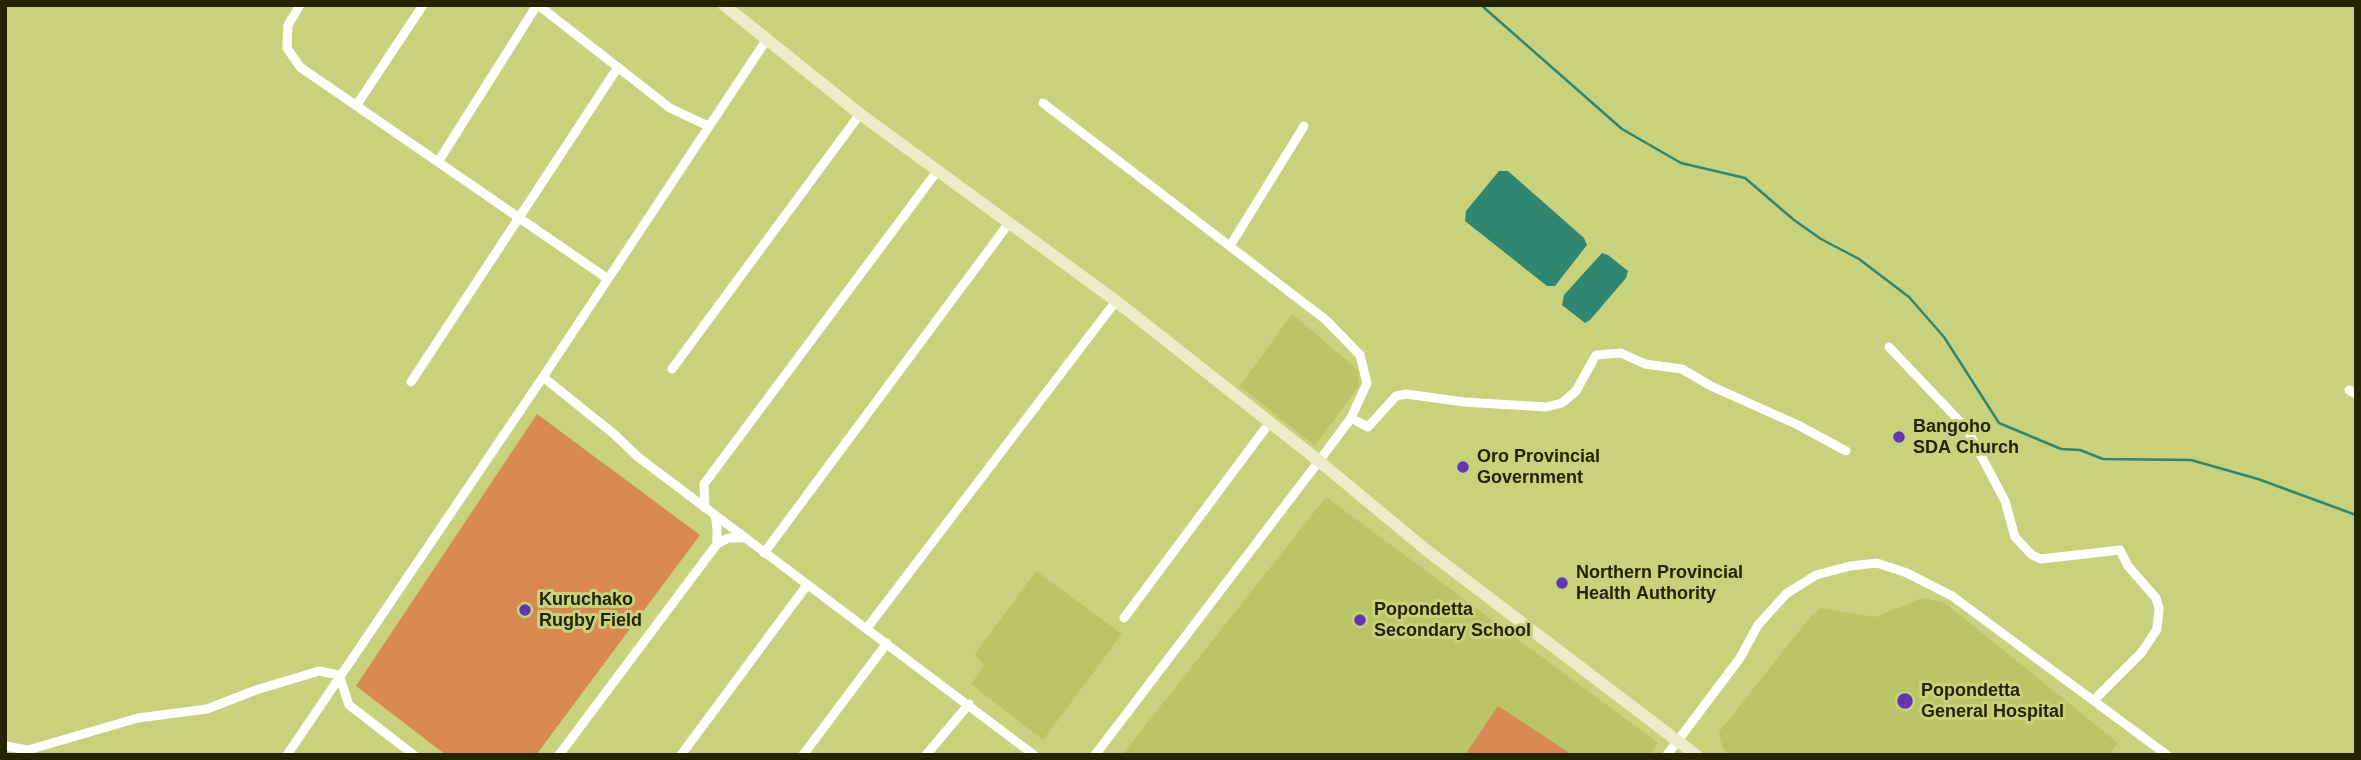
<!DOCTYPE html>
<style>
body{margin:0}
#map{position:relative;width:2361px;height:760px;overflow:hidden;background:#c8d17b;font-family:Helvetica,sans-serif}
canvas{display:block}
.frame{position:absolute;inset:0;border:7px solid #232502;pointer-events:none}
</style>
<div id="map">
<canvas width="2361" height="760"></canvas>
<div class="frame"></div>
</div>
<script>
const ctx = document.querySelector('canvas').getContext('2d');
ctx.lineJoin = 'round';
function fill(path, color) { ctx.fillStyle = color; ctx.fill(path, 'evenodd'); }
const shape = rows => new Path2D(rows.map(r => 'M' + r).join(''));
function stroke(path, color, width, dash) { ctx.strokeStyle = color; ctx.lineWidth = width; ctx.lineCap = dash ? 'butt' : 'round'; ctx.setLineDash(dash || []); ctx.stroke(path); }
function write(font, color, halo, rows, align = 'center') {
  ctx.font = font + ' Helvetica,sans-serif'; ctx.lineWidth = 6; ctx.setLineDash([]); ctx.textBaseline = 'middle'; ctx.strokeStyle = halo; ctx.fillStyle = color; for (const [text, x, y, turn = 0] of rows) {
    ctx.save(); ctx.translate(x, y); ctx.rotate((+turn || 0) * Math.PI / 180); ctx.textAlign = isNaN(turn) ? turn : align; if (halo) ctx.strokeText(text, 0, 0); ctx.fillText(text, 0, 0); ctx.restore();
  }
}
fill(shape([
 [1292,314,1358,370,1359,386,1315,446,1240,386],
 [1326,497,1658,743,1649,755,1122,755],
 [1036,571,1122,634,1043,740,971,684,984,666,975,654],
 [1922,598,1945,603,2118,743,2108,755,1731,755,1722,748,1719,732,1812,615,1821,608,1875,617]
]), '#bbc466');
fill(shape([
 [537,414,700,535,536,755,446,755,356,686],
 [1498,706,1568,752,1566,755,1465,755]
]), '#d88952');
fill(shape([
 [1499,171,1508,171,1584,238,1587,245,1555,286,1547,286,1465,221,1466,211],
 [1602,253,1608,255,1628,271,1626,278,1590,320,1585,323,1562,305,1564,295]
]), '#308671');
stroke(shape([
 [1481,5,1622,129,1681,163,1745,178,1794,220,1821,239,1859,259,1909,297,1944,337,1999,423,2061,449,2080,450,2103,459,2191,460,2258,479,2356,515]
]), '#308671', 2.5);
stroke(shape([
 [300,5,288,25,287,48,300,67,608,279],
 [538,5,670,108,708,126],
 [1043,103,1326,320,1360,355,1367,383,1351,418,1319,461,1095,755],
 [356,106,423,5],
 [438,162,537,5],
 [1230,246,1304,126],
 [1889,347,1967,429,2005,501,2015,537,2032,555,2041,559,2120,550,2128,566,2156,598,2159,608,2157,629,2142,652,2094,700],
 [672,369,860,114],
 [543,377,614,434,638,457,1034,755],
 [411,382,618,67],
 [2349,390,2356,394],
 [1351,418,1368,427,1396,396,1406,394,1464,402,1546,407,1562,403,1576,391,1596,355,1621,353,1645,364,1682,369,1711,386,1798,425,1846,451],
 [705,508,704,484,938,170],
 [717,544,728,538,745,538],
 [764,553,1009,223],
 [1124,618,1270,422],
 [867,628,1116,301],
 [5,746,28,750,138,718,207,709,256,690,319,671,339,675,349,705,414,755],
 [287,755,543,377,767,39],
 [559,755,717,544,717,528,715,515],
 [681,755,807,585],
 [803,755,887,643],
 [926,755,969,704],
 [1667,755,1740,658,1758,625,1786,594,1816,575,1850,566,1877,563,1907,573,1952,596,2167,755]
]), '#fff', 9);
stroke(shape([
 [724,5,860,114,1116,301,1319,461,1425,549,1696,755]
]), '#eaedc8', 12);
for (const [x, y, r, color] of [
 [1899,437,7,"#6037af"],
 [1463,467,7,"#6037af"],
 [1562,583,7,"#6037af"],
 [525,610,7,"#6037af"],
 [1360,620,7,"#6037af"],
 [1905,701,9,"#6037af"]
]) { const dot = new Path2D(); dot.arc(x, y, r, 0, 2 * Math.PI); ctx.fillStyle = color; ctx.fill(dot); stroke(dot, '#c8d17b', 2.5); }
write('bold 18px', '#232502', '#c8d17b', [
 ["Bangoho",1913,427],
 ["SDA Church",1913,448],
 ["Oro Provincial",1477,457],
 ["Government",1477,478],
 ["Northern Provincial",1576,573],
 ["Health Authority",1576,594],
 ["Kuruchako",539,600],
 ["Rugby Field",539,621],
 ["Popondetta",1374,610],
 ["Secondary School",1374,631],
 ["Popondetta",1921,691],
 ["General Hospital",1921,712]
], 'left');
</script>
